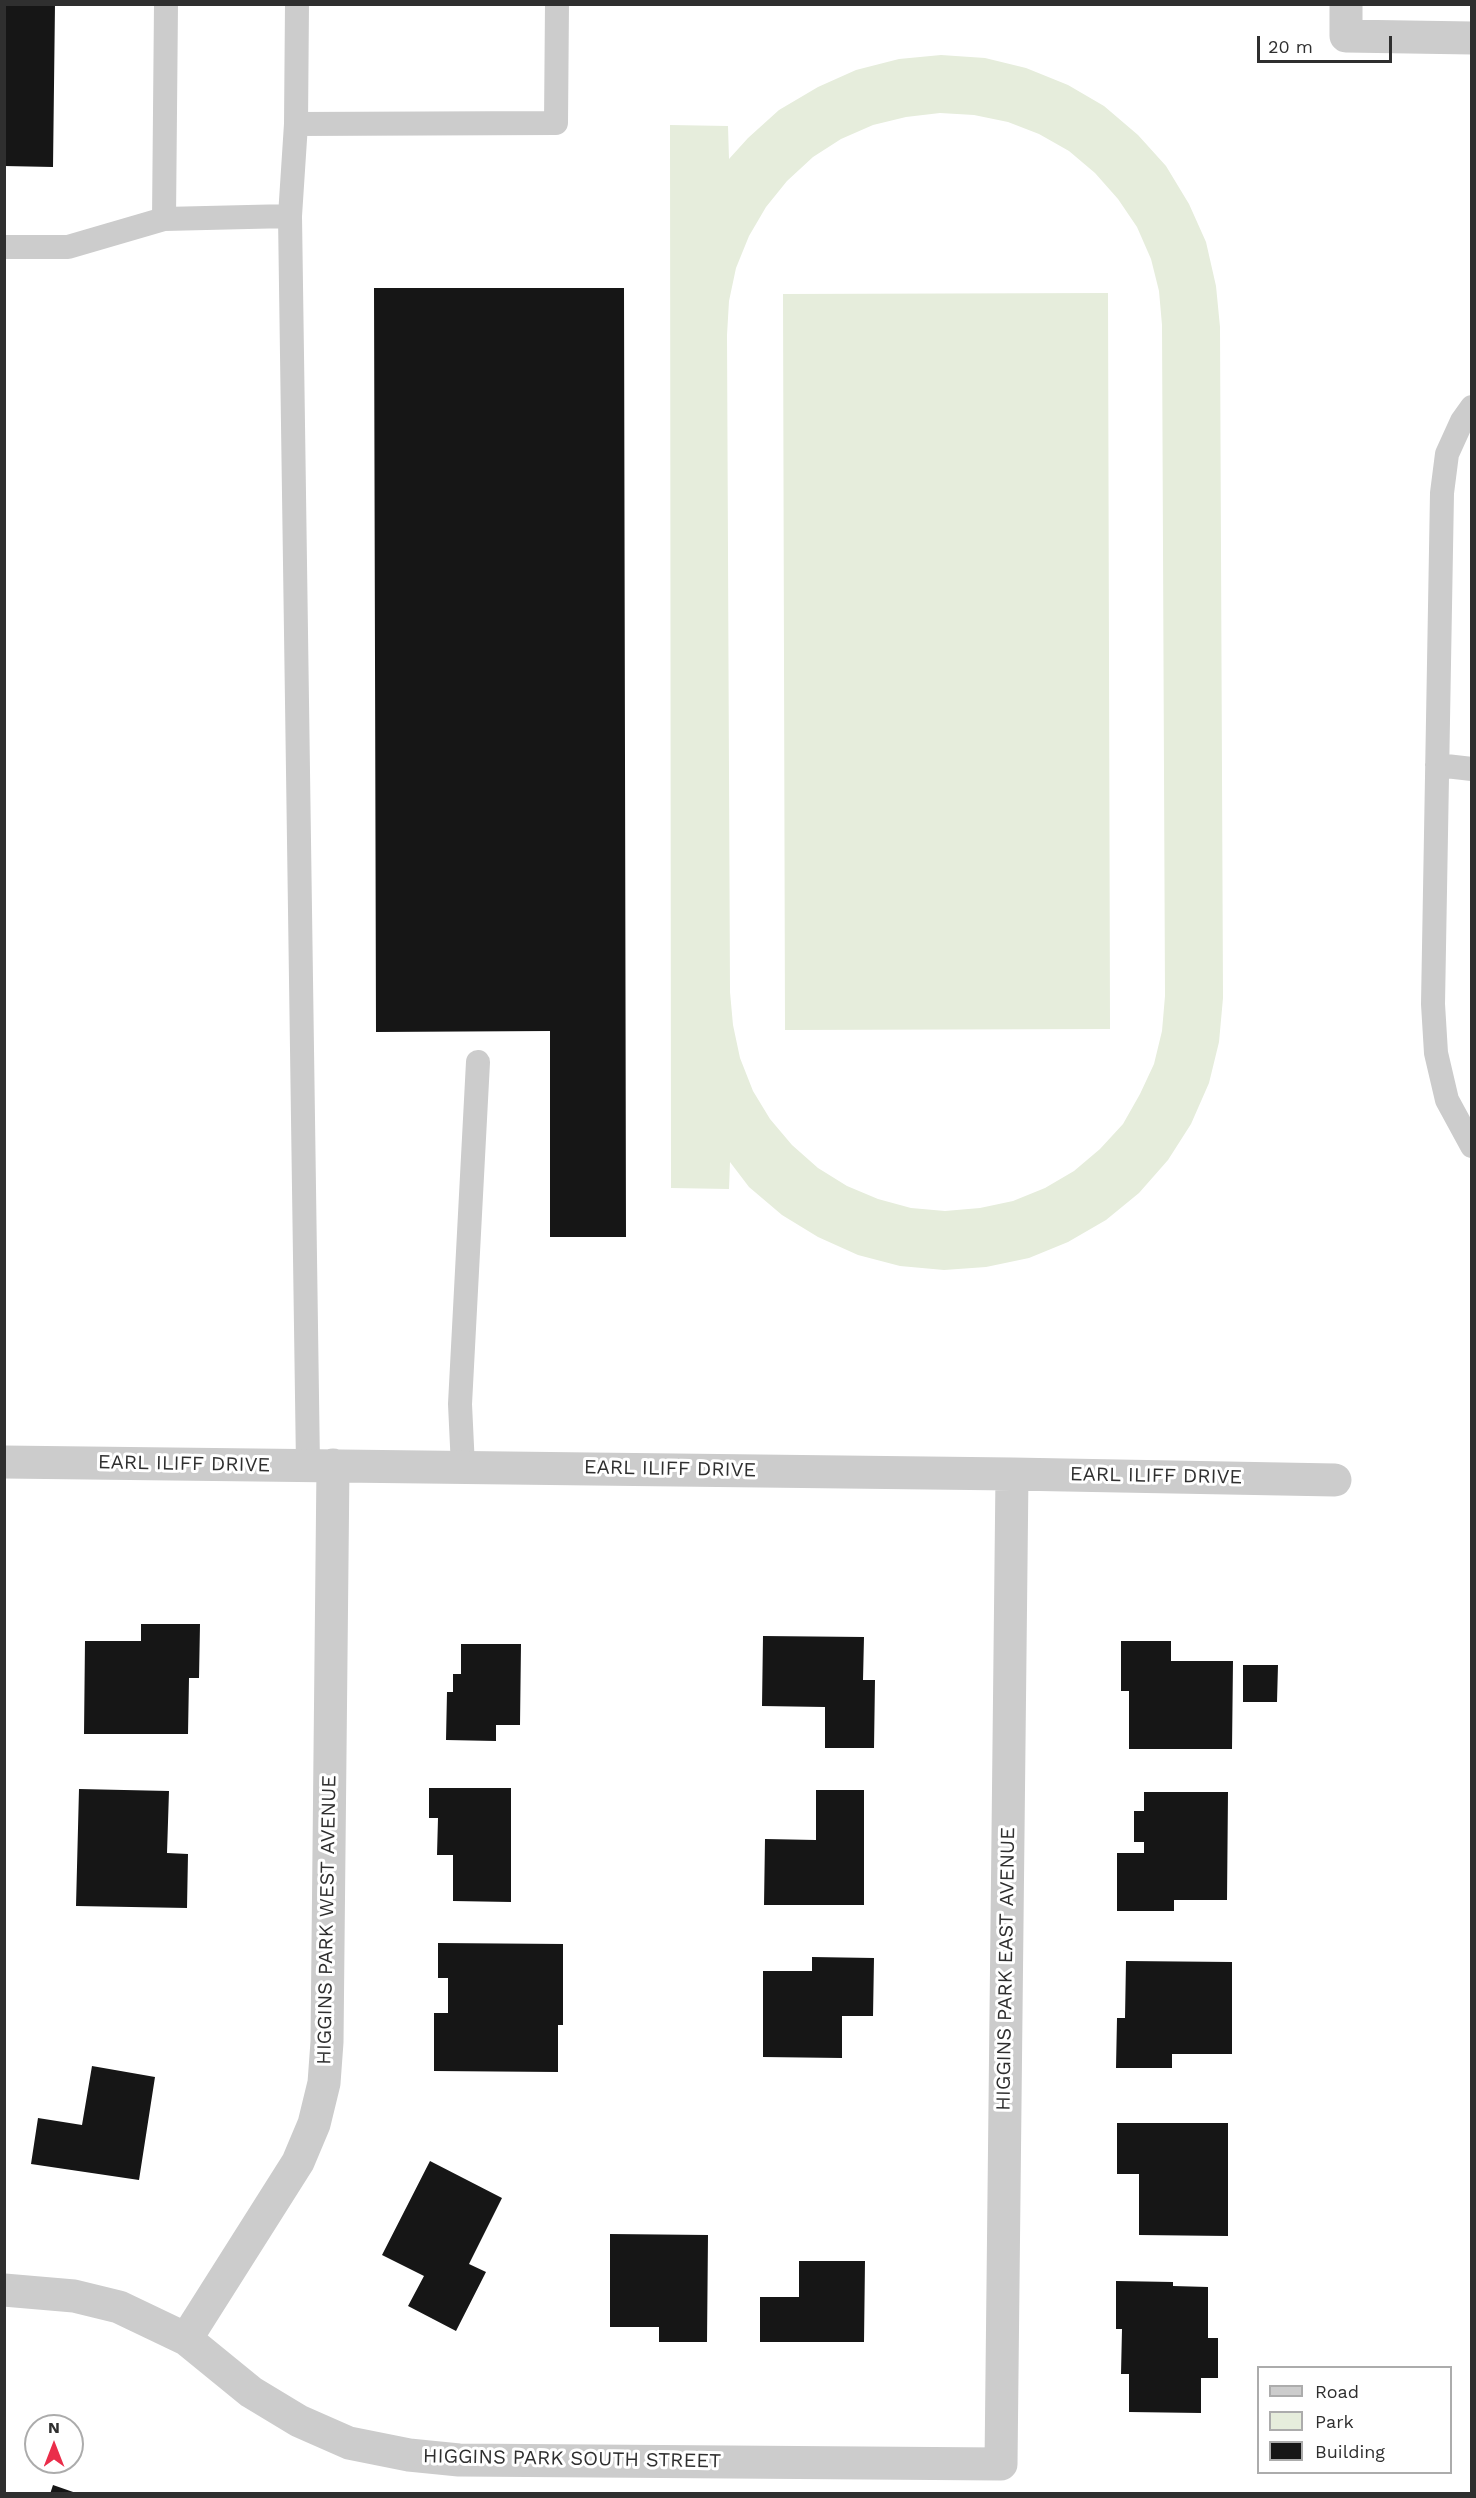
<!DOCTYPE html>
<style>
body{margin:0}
#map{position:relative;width:1476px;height:2498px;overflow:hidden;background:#fff;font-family:"Work Sans",sans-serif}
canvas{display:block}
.frame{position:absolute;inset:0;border:6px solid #2f2f2f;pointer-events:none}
.legend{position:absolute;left:1257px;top:2366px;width:195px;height:108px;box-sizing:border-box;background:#fff;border:2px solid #acacac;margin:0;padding:8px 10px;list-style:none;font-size:18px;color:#2f2f2f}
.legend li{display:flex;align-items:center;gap:12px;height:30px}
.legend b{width:30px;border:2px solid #acacac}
.north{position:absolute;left:24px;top:2414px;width:60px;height:60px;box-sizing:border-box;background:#fff;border:2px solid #acacac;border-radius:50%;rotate:0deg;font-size:16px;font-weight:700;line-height:24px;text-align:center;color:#2f2f2f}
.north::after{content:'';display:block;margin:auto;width:21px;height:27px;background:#ea2d4a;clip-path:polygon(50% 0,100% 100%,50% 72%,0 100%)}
.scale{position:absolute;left:1257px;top:36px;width:135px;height:27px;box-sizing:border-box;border:3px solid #2f2f2f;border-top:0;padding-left:8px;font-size:18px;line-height:21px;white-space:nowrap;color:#2f2f2f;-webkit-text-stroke:4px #fff;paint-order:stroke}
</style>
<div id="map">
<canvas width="1476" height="2498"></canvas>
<div class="frame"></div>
<ul class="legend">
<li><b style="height:8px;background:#ccc"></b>Road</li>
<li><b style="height:16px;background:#e6eddc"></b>Park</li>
<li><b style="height:16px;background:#161616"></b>Building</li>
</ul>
<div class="north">N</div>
<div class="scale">20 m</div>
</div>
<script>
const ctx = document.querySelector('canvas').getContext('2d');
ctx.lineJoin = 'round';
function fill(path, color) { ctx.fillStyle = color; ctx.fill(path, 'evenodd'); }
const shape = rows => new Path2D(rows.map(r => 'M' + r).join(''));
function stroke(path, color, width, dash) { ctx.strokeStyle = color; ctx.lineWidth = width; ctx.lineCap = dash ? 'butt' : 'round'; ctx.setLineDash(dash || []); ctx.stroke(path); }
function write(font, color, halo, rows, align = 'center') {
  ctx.font = font + ' "Work Sans",sans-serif'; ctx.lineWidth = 6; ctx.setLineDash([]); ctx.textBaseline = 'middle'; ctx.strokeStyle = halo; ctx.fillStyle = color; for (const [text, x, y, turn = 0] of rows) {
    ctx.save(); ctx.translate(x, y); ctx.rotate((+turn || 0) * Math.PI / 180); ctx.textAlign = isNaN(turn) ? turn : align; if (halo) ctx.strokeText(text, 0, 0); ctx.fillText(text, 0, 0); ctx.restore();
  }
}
fill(shape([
 [941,55,985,58,1026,68,1068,85,1104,106,1138,135,1166,166,1189,204,1206,242,1216,286,1220,327,1223,998,1219,1042,1209,1083,1191,1124,1168,1160,1139,1193,1106,1220,1068,1242,1029,1258,986,1267,944,1270,900,1266,858,1255,818,1237,782,1215,749,1187,730,1162,729,1189,671,1188,670,125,728,126,729,159,748,138,779,110,818,87,856,70,899,59],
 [940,113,974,115,1008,122,1039,134,1069,151,1095,173,1118,199,1137,227,1151,259,1159,291,1162,325,1165,996,1162,1031,1154,1064,1140,1094,1123,1124,1100,1149,1074,1171,1045,1188,1013,1201,980,1208,945,1211,911,1208,878,1199,847,1186,818,1168,792,1145,770,1119,753,1091,740,1058,733,1025,730,992,727,335,729,301,736,268,749,236,766,207,787,181,813,157,841,139,873,125,906,117],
 [1108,293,1110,1029,785,1030,783,294]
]), '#e6eddc');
fill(shape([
 [4,4,55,4,53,167,4,166],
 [374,288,624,288,626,1237,550,1237,550,1031,376,1032],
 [141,1624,200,1624,199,1678,189,1678,188,1734,84,1734,85,1641,141,1641],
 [763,1636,864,1637,863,1680,875,1680,874,1748,825,1748,825,1707,762,1706],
 [1121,1641,1171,1641,1171,1661,1233,1661,1232,1749,1129,1749,1129,1691,1121,1691],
 [461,1644,521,1644,520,1725,496,1725,496,1741,446,1740,447,1692,453,1692,453,1674,461,1674],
 [1243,1665,1278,1665,1277,1702,1243,1702],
 [429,1788,511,1788,511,1902,453,1901,453,1855,437,1855,438,1818,429,1818],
 [79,1789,169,1791,167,1853,188,1854,187,1908,76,1906],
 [816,1790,864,1790,864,1905,764,1905,765,1839,816,1840],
 [1144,1792,1228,1792,1227,1900,1174,1900,1174,1911,1117,1911,1117,1853,1144,1853,1144,1842,1134,1842,1134,1811,1144,1811],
 [438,1943,563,1944,563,2025,558,2025,558,2072,434,2071,434,2013,448,2013,448,1978,438,1978],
 [812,1957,874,1958,873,2016,842,2016,842,2058,763,2057,763,1971,812,1971],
 [1126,1961,1232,1962,1232,2054,1172,2054,1172,2068,1116,2068,1117,2018,1125,2018],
 [92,2066,155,2077,139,2180,31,2164,38,2118,82,2125],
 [1117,2123,1228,2123,1228,2236,1139,2235,1139,2174,1117,2174],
 [430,2161,502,2198,469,2264,486,2272,456,2331,408,2306,424,2276,382,2255],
 [610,2234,708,2235,707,2342,659,2342,659,2327,610,2327],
 [799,2261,865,2261,864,2342,760,2342,760,2297,799,2297],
 [1116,2281,1173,2282,1173,2286,1208,2287,1208,2338,1218,2338,1218,2378,1201,2378,1201,2413,1129,2412,1129,2374,1121,2374,1122,2329,1116,2329],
 [53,2485,76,2493,76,2494,50,2494]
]), '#161616');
stroke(shape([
 [166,4,164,219,290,216,308,1465],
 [296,124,297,4],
 [290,216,296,124,556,123,557,4],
 [4,247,68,247,164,219],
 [1472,407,1462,421,1447,454,1442,493,1433,1004,1436,1053,1447,1100,1472,1146],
 [1437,765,1472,769],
 [463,1467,460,1404,478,1062]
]), '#ccc', 24);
stroke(shape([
 [1346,4,1346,36,1472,38],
 [4,1462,1012,1474,1335,1480],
 [4,2290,74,2296,119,2307,186,2339,251,2392,299,2421,349,2443,409,2455,459,2460,1001,2464,1012,1474],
 [186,2339,298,2162,314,2124,324,2083,327,2042,333,1465]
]), '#ccc', 33);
write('20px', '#2f2f2f', '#fff', [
 ["EARL ILIFF DRIVE",184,1464,1],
 ["EARL ILIFF DRIVE",670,1469,1],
 ["EARL ILIFF DRIVE",1156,1476,1],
 ["HIGGINS PARK WEST AVENUE",327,1920,-89],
 ["HIGGINS PARK EAST AVENUE",1006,1969,-89],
 ["HIGGINS PARK SOUTH STREET",572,2459,1]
]);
</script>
